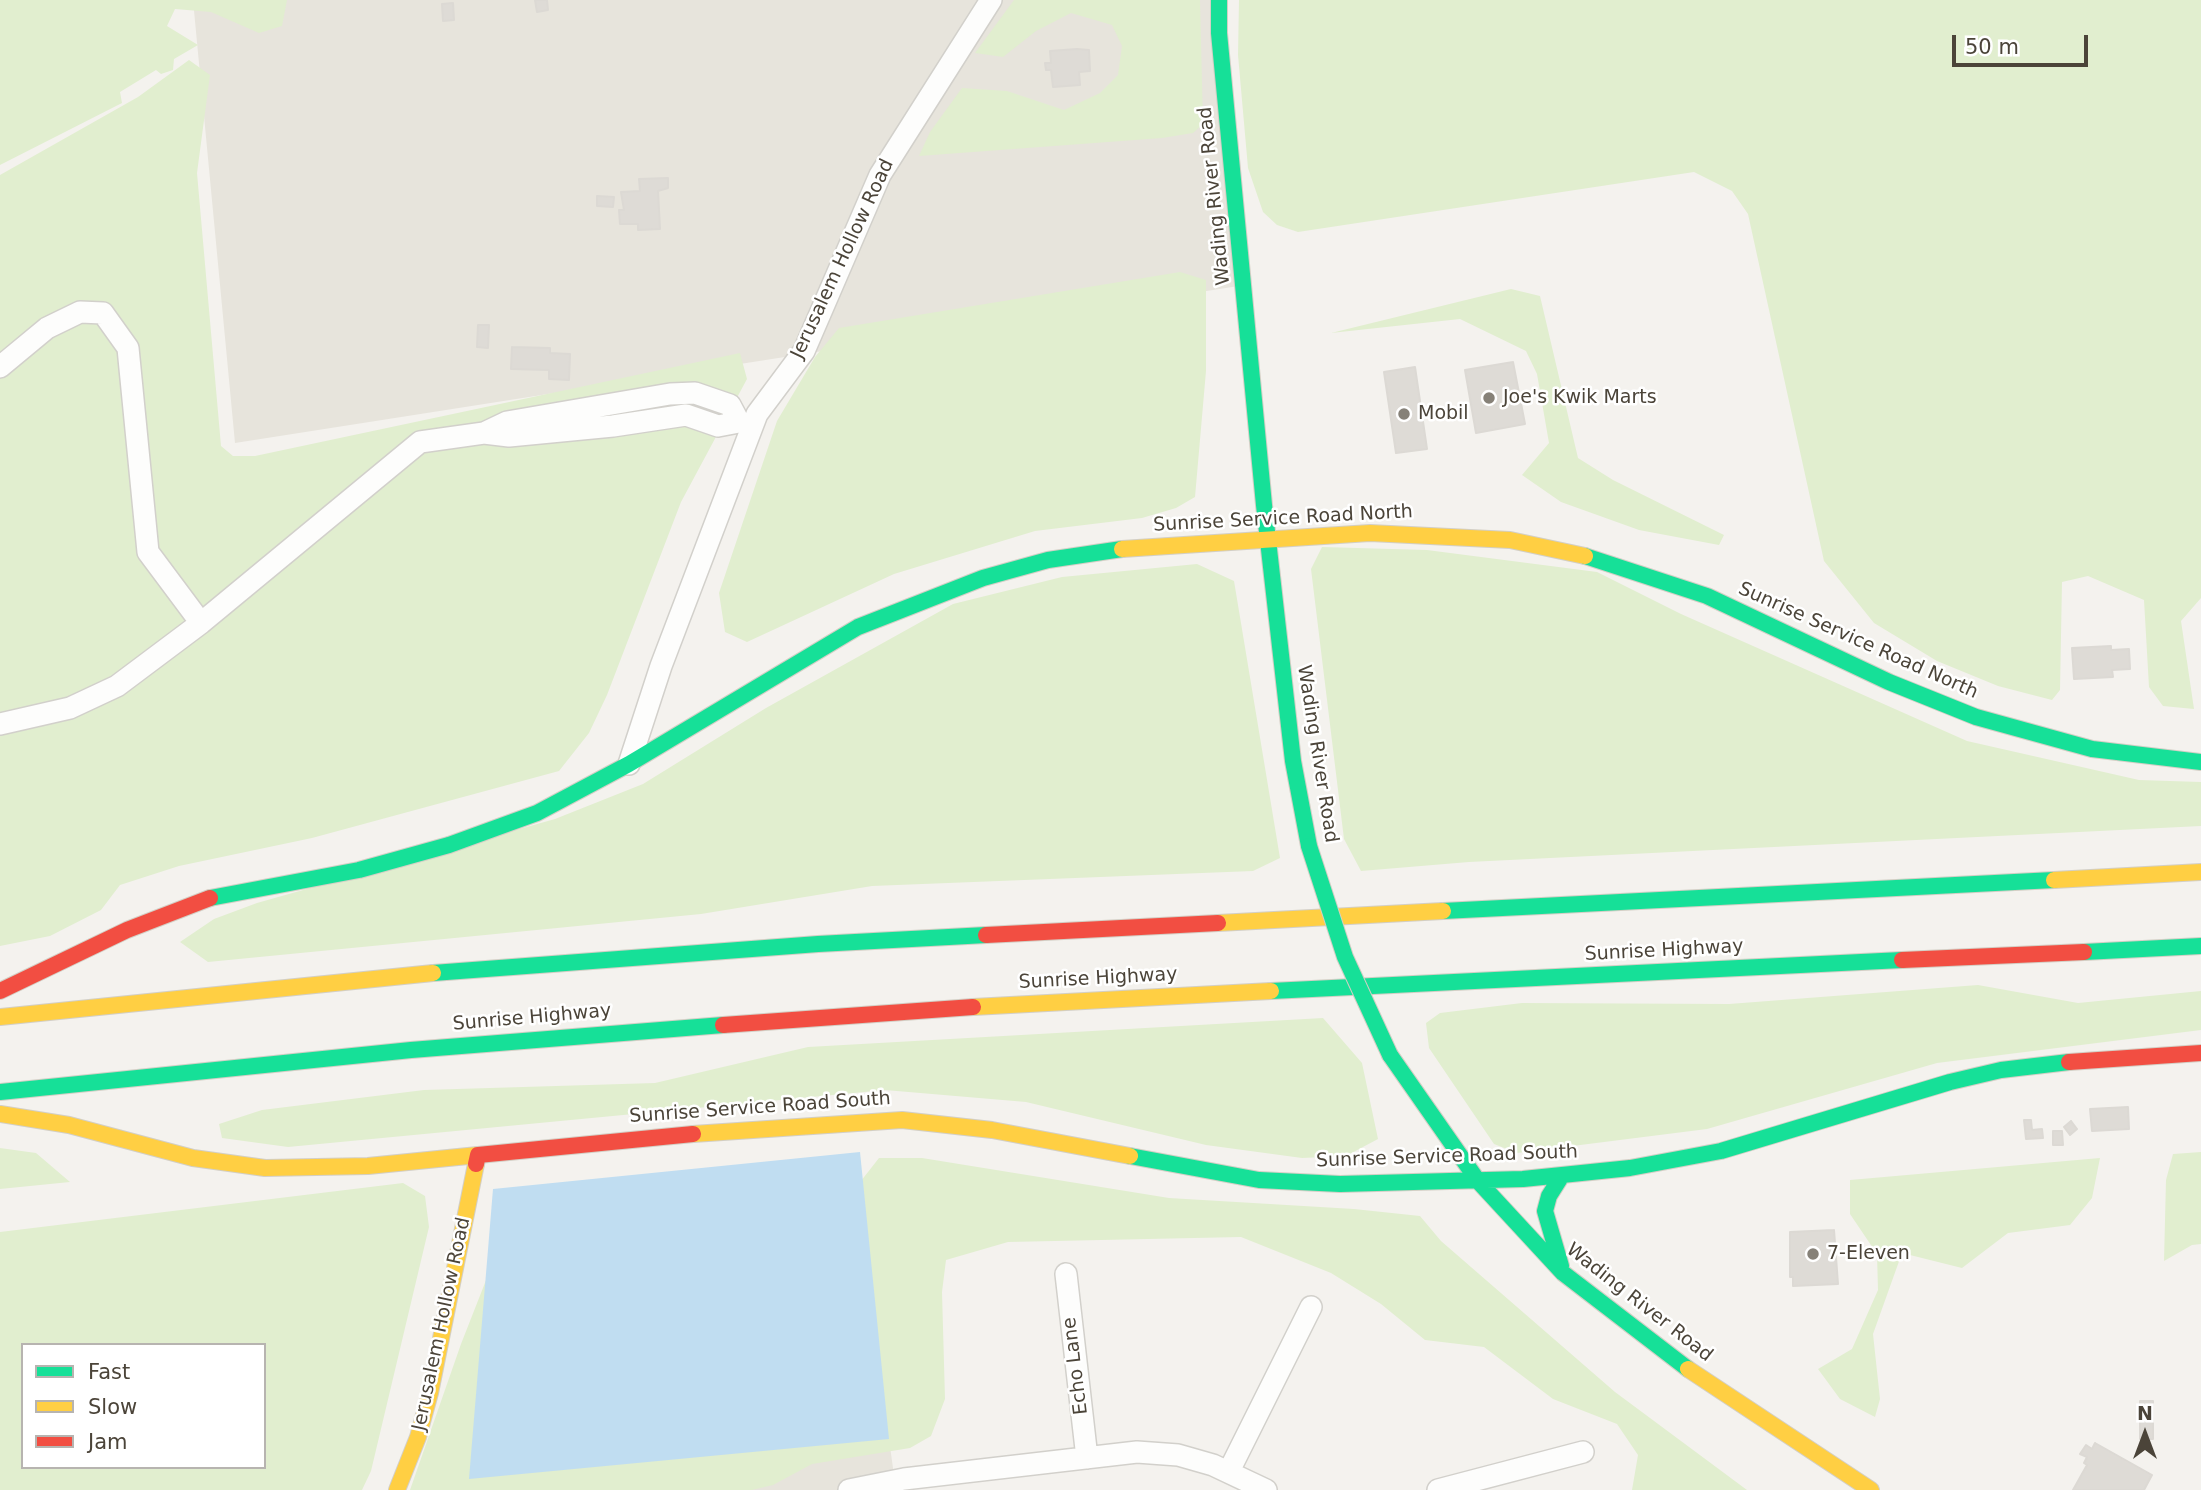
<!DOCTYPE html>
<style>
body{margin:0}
#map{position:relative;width:2201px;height:1490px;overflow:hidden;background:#f4f2ee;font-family:"DejaVu Sans",sans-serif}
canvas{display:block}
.legend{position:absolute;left:21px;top:1343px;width:245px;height:126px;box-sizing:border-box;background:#fff;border:2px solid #b7b4b0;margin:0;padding:9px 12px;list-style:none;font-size:21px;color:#4b4439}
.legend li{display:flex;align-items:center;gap:14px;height:35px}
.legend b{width:35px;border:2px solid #b7b4b0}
.north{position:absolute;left:2110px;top:1399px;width:70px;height:70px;-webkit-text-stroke:5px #fff;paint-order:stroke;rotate:0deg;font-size:19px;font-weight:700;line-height:28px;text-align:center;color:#4b4439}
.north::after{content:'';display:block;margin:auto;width:24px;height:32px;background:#4b4439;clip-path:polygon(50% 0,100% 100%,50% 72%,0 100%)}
.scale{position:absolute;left:1952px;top:35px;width:136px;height:32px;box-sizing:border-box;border:4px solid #4b4439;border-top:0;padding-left:9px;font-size:21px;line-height:24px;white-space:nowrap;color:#4b4439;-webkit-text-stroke:5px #fff;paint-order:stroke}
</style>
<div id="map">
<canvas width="2201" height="1490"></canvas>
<ul class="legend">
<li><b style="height:9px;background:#16e098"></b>Fast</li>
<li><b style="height:9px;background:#ffcf43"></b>Slow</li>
<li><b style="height:9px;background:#f24e42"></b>Jam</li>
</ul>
<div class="north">N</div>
<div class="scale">50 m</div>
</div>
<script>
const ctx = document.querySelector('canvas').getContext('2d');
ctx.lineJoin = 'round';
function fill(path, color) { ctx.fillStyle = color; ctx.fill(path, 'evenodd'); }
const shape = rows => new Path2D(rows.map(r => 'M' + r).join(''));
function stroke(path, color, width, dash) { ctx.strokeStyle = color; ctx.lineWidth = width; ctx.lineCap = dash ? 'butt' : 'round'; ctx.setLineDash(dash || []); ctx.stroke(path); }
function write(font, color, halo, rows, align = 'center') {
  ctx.font = font + ' "DejaVu Sans",sans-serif'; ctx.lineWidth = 5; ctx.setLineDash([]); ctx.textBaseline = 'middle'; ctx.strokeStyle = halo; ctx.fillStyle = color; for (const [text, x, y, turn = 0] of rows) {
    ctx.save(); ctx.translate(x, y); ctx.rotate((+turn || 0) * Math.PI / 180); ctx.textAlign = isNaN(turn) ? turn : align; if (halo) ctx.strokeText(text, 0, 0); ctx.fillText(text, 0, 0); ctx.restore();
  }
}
fill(shape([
 [193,0,1223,0,1245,285,235,443],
 [889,1439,896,1490,454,1490]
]), '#e7e4dc');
fill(shape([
 [0,0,287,0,282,26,259,33,211,12,175,9,167,26,198,45,174,59,173,70,161,74,156,70,120,92,122,103,0,165],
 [1014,0,1200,0,1203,124,1193,133,1162,138,919,156,930,132,962,88,1007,91,1064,110,1100,93,1118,75,1122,46,1112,25,1071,13,1036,31,1003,57,975,53],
 [1239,0,2201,0,2201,598,2181,621,2194,709,2163,706,2149,687,2144,600,2088,576,2062,582,2060,690,2052,700,1998,686,1937,661,1874,623,1824,561,1748,214,1732,191,1694,172,1298,232,1277,225,1263,212,1248,168,1238,55],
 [189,60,210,75,197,173,221,446,233,456,255,456,740,353,747,379,681,502,607,695,589,733,559,771,312,838,179,866,120,885,101,910,50,936,0,946,0,175,138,97],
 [1180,272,1206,280,1206,371,1195,497,1176,508,1142,518,1035,531,894,574,747,642,725,632,719,593,777,421,815,357,839,328],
 [1511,289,1540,296,1578,458,1613,480,1724,535,1719,545,1639,530,1561,502,1522,475,1549,443,1537,374,1526,351,1460,319,1331,333],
 [1322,547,1427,550,1597,572,1681,614,1967,741,2139,780,2201,782,2201,826,1469,862,1361,871,1344,839,1311,569],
 [1197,564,1234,581,1280,858,1253,871,872,886,701,914,208,962,180,942,214,919,257,903,555,819,643,784,766,708,953,604,1062,577],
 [1978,985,2078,1003,2201,991,2201,1030,1937,1063,1707,1129,1517,1153,1494,1144,1429,1048,1426,1023,1440,1013,1522,1003,1729,1004],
 [1323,1018,1362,1063,1378,1139,1346,1156,1302,1158,1206,1145,1026,1102,885,1090,288,1147,222,1138,219,1124,262,1110,424,1090,655,1083,808,1047],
 [0,1148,36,1153,70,1182,0,1189],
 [2201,1152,2201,1244,2192,1245,2164,1261,2166,1180,2173,1154],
 [879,1158,922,1158,1169,1198,1354,1209,1420,1216,1441,1241,1615,1392,1747,1490,1632,1490,1638,1455,1617,1424,1553,1399,1484,1347,1425,1340,1381,1304,1331,1273,1241,1237,1008,1242,946,1260,942,1292,945,1399,931,1436,910,1448,812,1464,773,1485,752,1490,410,1490,461,1344,512,1214,846,1200],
 [2100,1158,2092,1198,2070,1225,2008,1233,1962,1268,1902,1253,1873,1334,1880,1399,1875,1417,1840,1399,1818,1369,1852,1349,1878,1290,1877,1254,1850,1214,1850,1180],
 [403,1183,425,1196,429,1227,371,1471,362,1490,0,1490,0,1232],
 [23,1345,264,1345,264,1467,23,1467]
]), '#e1eecf');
fill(shape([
 [860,1152,889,1439,469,1479,493,1189]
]), '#c0ddf1');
const building = shape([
 [535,0,547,0,548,10,537,12,535,0],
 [453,3,454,20,443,21,442,4,453,3],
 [1077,49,1089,50,1090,71,1079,72,1080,85,1053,87,1051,70,1046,70,1045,63,1051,63,1050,51,1077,49],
 [668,178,668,188,658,191,660,229,638,230,638,224,620,224,619,210,624,210,621,192,640,191,639,179,668,178],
 [597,196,614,197,613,207,597,206,597,196],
 [478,325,489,325,488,348,477,347,478,325],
 [512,347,550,348,550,353,570,354,569,380,549,379,549,370,511,369,512,347],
 [1513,362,1525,424,1476,433,1465,370,1513,362],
 [1415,367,1427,449,1396,453,1384,372,1415,367],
 [2111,646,2111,650,2129,649,2130,669,2112,670,2113,677,2074,679,2072,648,2111,646],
 [2128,1107,2129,1129,2092,1131,2090,1109,2128,1107],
 [2024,1120,2031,1120,2032,1130,2042,1129,2043,1138,2026,1139,2024,1120],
 [2071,1121,2077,1129,2070,1135,2064,1127,2071,1121],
 [2053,1131,2062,1131,2063,1145,2053,1145,2053,1131],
 [1834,1230,1838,1284,1793,1286,1793,1277,1790,1277,1790,1232,1834,1230],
 [2140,1401,2153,1401,2153,1439,2140,1439,2140,1401],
 [2095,1443,2152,1475,2144,1490,2073,1490,2087,1465,2084,1463,2087,1457,2080,1454,2086,1445,2092,1449,2095,1443]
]);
fill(building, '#dedbd6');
stroke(building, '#dcd9d4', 2);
const street = shape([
 [0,367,47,328,80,312,103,313,128,348,148,552,201,623],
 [486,432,507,422,670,394,695,393,730,405,739,422],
 [0,724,70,708,117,686,201,623,420,442,484,433,509,436,613,426,686,415,718,426,739,422,752,426],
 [629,764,661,666,757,414,804,351,880,175,991,0],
 [1066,1274,1087,1458],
 [1229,1471,1311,1307],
 [849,1490,904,1479,1137,1452,1178,1455,1213,1465,1266,1490],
 [1438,1490,1583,1452]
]);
const fast = shape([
 [1219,0,1219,33,1264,505,1293,761,1309,846],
 [1585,556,1707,596,1889,682,1976,717,2092,749,2201,762],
 [629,764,858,627,983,578,1048,560,1122,549],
 [210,898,359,870,449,845,537,813,629,764],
 [1443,911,2054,880],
 [2084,952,2201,946],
 [433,973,818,944,986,935],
 [1271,991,1902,960],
 [1390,1055,1478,1181,1563,1273,1688,1369],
 [0,1092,411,1050,723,1025],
 [1130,1156,1259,1180,1340,1184,1523,1179,1630,1168,1721,1151,1950,1082,2001,1070,2069,1062],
 [1561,1177,1549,1196,1545,1211,1561,1266]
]);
const slow = shape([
 [1122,549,1370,533,1510,540,1585,556],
 [2054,880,2201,872],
 [1218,923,1443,911],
 [973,1007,1271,991],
 [0,1017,433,973],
 [0,1114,69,1125,193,1158,265,1168,368,1166,478,1155],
 [693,1134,902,1120,992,1130,1130,1156],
 [1688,1369,1871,1490],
 [397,1490,418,1437,430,1393,476,1164]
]);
const jam = shape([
 [986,935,1218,923],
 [1902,960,2084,952],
 [0,991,127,930,210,898],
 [723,1025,973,1007],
 [2069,1062,2201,1053],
 [476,1164,478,1155,693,1134]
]);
stroke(street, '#d2d0cb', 24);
stroke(fast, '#d3cfc5', 18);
stroke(slow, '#d3cfc5', 18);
stroke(jam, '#d3cfc5', 18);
stroke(street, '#fdfdfc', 21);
stroke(fast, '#16e098', 16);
stroke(slow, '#ffcf43', 16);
stroke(jam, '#f24e42', 16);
const fastBridge = shape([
 [1309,846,1345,957,1390,1055]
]);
stroke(fastBridge, '#d3cfc5', 18, []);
stroke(fastBridge, '#16e098', 16);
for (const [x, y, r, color] of [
 [1489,398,7,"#868178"],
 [1404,414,7,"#868178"],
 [1813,1254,7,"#868178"]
]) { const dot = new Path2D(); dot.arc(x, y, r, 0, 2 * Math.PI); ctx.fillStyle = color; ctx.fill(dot); stroke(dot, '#fff', 2.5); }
write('19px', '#4b4439', '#fff', [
 ["Wading River Road",1215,196,-96],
 ["Jerusalem Hollow Road",843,259,-65],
 ["Sunrise Service Road North",1283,519,-3],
 ["Sunrise Service Road North",1858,641,24],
 ["Wading River Road",1317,754,81],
 ["Sunrise Highway",1664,951,-3],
 ["Sunrise Highway",1098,979,-3],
 ["Sunrise Highway",532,1018,-5],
 ["Sunrise Service Road South",760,1108,-4],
 ["Sunrise Service Road South",1447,1157,-2],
 ["Wading River Road",1639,1303,38],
 ["Jerusalem Hollow Road",442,1324,-78],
 ["Echo Lane",1076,1366,-97]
]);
write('19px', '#4b4439', '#fff', [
 ["Joe's Kwik Marts",1503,398],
 ["Mobil",1418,414],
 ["7-Eleven",1827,1254]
], 'left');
</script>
